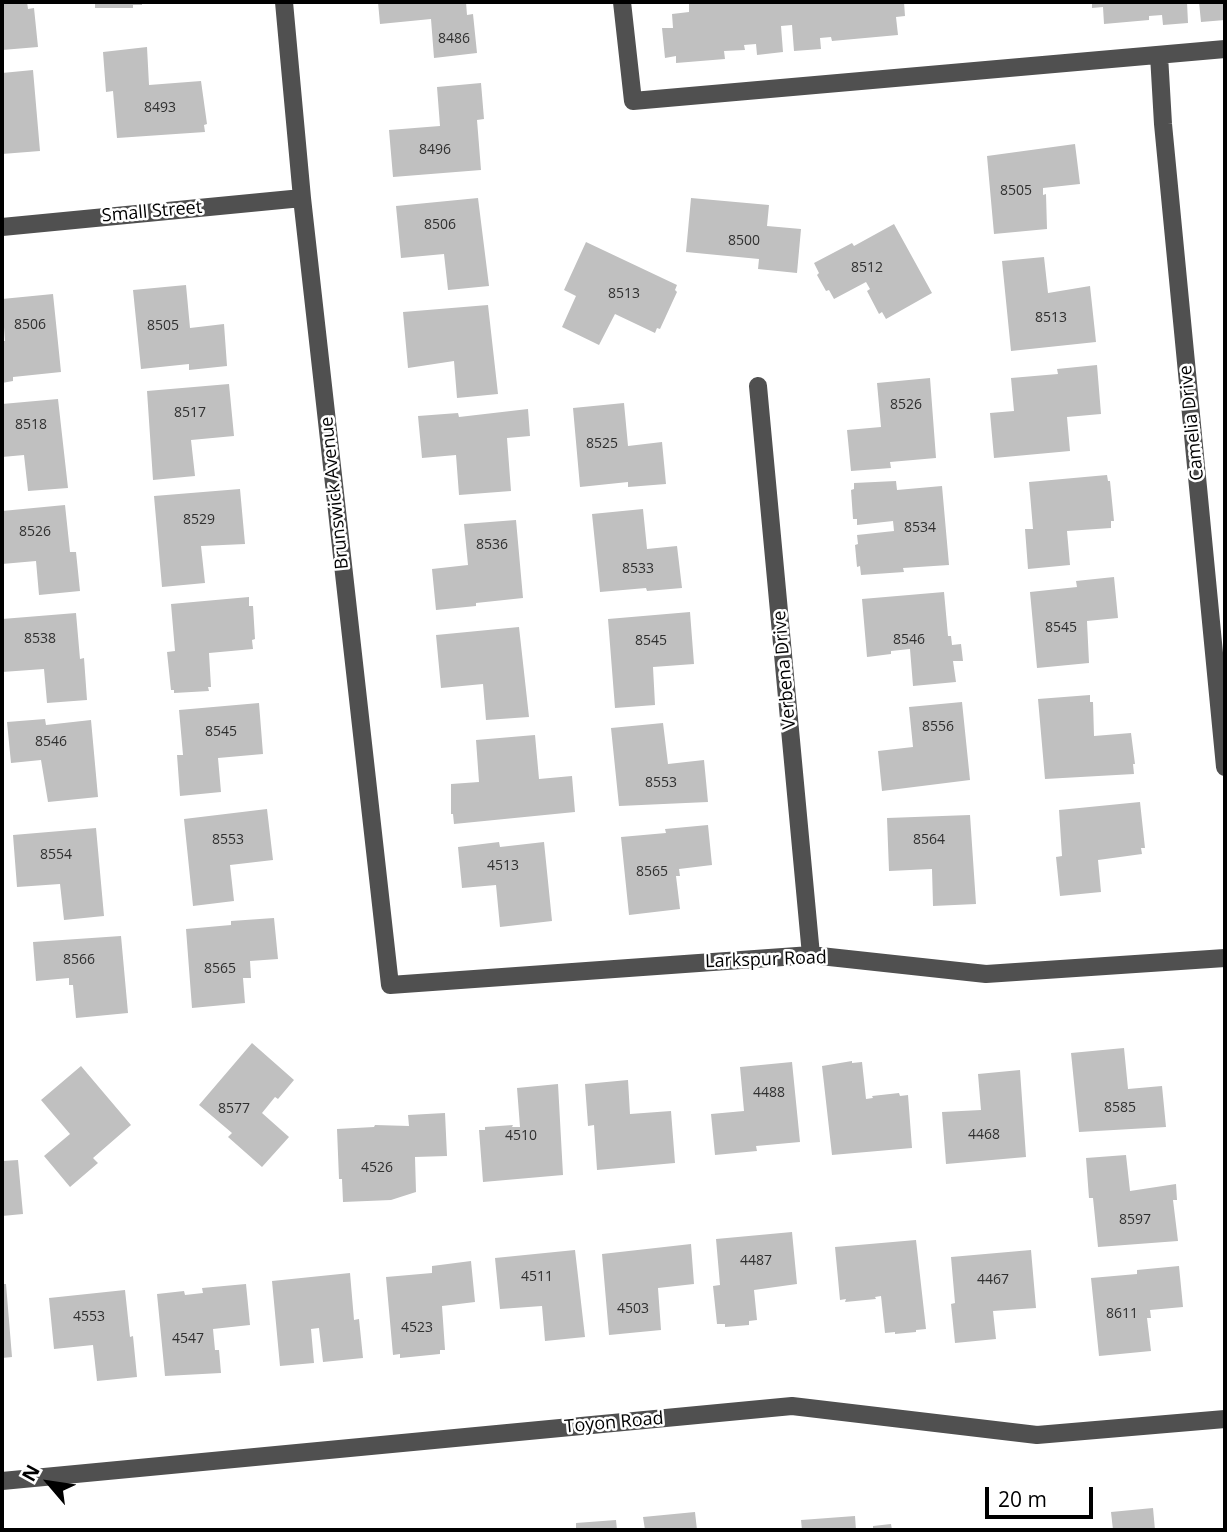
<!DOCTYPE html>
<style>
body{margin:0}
#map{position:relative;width:1227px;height:1532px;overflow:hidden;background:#fff;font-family:"Open Sans",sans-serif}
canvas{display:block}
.frame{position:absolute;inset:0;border:4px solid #000;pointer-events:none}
.north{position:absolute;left:14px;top:1448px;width:70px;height:70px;-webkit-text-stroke:5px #fff;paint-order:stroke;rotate:299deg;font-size:19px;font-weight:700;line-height:28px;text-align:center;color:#000}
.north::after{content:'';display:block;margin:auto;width:24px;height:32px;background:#000;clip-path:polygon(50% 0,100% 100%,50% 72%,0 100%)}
.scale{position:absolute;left:985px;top:1487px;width:108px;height:32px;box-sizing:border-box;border:4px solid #000;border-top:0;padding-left:9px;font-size:21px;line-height:24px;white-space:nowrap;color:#000;-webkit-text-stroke:5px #fff;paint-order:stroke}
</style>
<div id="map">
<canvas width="1227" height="1532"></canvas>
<div class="frame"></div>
<div class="north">N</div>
<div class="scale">20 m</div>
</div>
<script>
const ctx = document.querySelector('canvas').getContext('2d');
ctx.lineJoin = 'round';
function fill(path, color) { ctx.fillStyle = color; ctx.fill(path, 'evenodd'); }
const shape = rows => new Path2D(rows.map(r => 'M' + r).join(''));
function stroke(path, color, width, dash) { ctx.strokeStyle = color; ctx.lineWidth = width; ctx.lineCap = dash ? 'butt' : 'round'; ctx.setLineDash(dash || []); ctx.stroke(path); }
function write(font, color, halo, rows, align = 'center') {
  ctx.font = font + ' "Open Sans",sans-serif'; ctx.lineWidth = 5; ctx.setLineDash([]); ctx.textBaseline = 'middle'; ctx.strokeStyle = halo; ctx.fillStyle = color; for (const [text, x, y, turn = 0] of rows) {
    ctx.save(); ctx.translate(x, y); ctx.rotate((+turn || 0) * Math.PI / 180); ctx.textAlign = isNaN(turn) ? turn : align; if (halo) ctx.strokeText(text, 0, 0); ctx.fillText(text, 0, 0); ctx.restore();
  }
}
fill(shape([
 [2,2,27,2,28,9,34,8,38,47,2,50],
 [95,2,142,2,142,5,133,5,133,8,95,8],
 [378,2,466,2,467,15,473,14,477,53,434,58,431,19,380,24],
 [689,2,904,2,905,16,896,17,898,35,832,41,831,37,820,38,821,49,794,51,792,25,781,26,783,52,757,55,756,44,744,45,745,50,724,51,725,59,676,63,676,56,665,58,662,28,673,28,672,14,689,12],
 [1092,2,1187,2,1188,23,1163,25,1162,15,1149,16,1149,20,1104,24,1103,7,1092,8],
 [1199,2,1225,2,1225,20,1201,22],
 [147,47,149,85,201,81,207,124,204,125,205,132,117,138,113,91,106,92,103,52],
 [33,70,40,151,2,154,2,73],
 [481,83,484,119,477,120,481,170,393,177,389,130,440,126,437,87],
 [1075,144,1080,184,1043,188,1043,195,1046,194,1047,229,994,234,987,156],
 [478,198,489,286,448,290,444,254,401,258,396,206],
 [691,198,769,205,767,226,801,229,797,273,758,269,759,259,686,252],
 [894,224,932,293,886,319,882,312,879,314,867,291,870,289,866,282,834,299,829,290,826,291,817,275,819,273,814,263,852,243,854,246],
 [586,242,677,285,675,290,677,292,660,329,657,328,655,333,615,314,599,345,562,327,576,296,564,290],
 [1044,257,1048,293,1090,286,1096,342,1011,351,1002,261],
 [186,285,190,328,224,324,227,366,189,370,189,364,141,369,133,290],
 [53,294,61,372,13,377,13,381,2,383,2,341,5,341,2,299],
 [488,305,498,394,457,398,454,361,408,368,403,312],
 [1097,365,1101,414,1067,417,1070,451,994,458,990,413,1014,411,1011,378,1058,374,1057,369],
 [930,378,936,458,890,462,891,468,851,471,847,430,881,427,877,383],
 [229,384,234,436,191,440,195,476,153,480,147,391],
 [58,399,68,488,28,491,24,455,2,457,2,404],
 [624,403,628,446,662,442,666,484,628,487,628,482,580,487,573,408],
 [528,409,530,436,507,438,511,491,459,495,456,455,422,458,418,416,458,413,459,417],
 [1107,475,1108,481,1110,481,1114,521,1111,521,1111,528,1067,531,1070,565,1028,569,1025,529,1033,529,1029,482],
 [896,481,897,490,942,486,949,565,903,568,904,572,861,575,860,566,857,567,855,545,858,544,857,535,894,531,893,521,857,525,857,519,853,519,851,490,854,489,854,483],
 [240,489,245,544,201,546,205,583,162,587,154,496],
 [65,505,70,552,76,552,80,591,39,595,36,561,2,564,2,511],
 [643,509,647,549,677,546,682,588,647,591,646,588,600,592,592,514],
 [516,520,523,598,476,603,476,606,436,610,432,569,468,565,464,524],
 [1114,577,1118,618,1087,621,1089,663,1037,668,1030,592,1077,587,1076,581],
 [944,592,948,636,951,636,952,645,961,644,963,661,953,661,956,682,913,686,910,649,891,651,891,654,867,657,862,599],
 [249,597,249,606,253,606,255,639,252,640,253,649,209,653,211,687,208,687,209,691,174,693,174,690,171,690,167,652,175,651,171,604],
 [690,612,694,664,653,667,655,705,615,708,608,619],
 [76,613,80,659,84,658,87,700,47,703,44,669,2,672,2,619],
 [519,627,529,717,486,720,483,684,441,688,436,635],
 [1090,695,1090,702,1093,702,1094,736,1131,733,1135,764,1133,764,1134,774,1045,779,1038,699],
 [962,702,970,780,882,791,878,751,913,747,909,707],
 [259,703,263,754,218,758,221,792,180,796,177,755,183,755,179,710],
 [45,719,46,725,91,720,98,797,48,802,41,760,11,763,7,722],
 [663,723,668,764,704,760,708,802,619,806,611,728],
 [535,735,539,779,572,776,575,812,454,824,453,814,451,814,451,784,479,782,476,740],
 [1140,802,1145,848,1141,848,1142,854,1098,860,1101,892,1060,896,1056,857,1062,856,1059,810],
 [267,809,273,860,230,865,234,901,193,906,184,819],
 [970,815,976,904,933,906,932,869,889,871,887,818],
 [708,825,712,865,679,869,680,876,676,876,680,909,629,915,621,837,666,833,665,829],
 [96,828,104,916,64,920,60,884,17,887,13,835],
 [499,842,500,847,544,842,552,921,500,927,496,885,462,888,458,847],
 [274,918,278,959,250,961,251,978,243,978,245,1003,192,1008,186,929,231,925,231,921],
 [121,936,128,1013,76,1018,73,985,69,985,69,978,36,981,33,942],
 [252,1043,294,1080,278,1099,275,1097,262,1113,289,1137,262,1167,228,1137,232,1133,199,1105],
 [1124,1048,1128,1089,1162,1086,1166,1127,1079,1132,1071,1053],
 [852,1061,852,1063,862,1062,866,1099,873,1098,872,1096,899,1093,900,1096,908,1095,912,1148,832,1155,822,1066],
 [792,1062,800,1142,756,1146,757,1151,715,1155,711,1114,744,1111,740,1067],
 [81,1066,131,1125,93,1158,98,1163,70,1187,44,1156,70,1134,41,1100],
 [1020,1070,1026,1157,946,1164,942,1112,981,1110,978,1074],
 [628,1080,630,1114,671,1111,675,1163,597,1170,594,1125,588,1126,585,1084],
 [558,1084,563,1175,483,1182,479,1130,485,1130,485,1127,513,1125,512,1127,520,1127,517,1088],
 [445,1113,447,1156,415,1157,416,1192,391,1200,343,1202,342,1179,339,1179,337,1129,374,1127,375,1125,409,1126,408,1115],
 [1126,1155,1130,1191,1176,1184,1177,1200,1173,1200,1178,1241,1098,1247,1093,1198,1089,1198,1086,1158],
 [18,1160,23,1214,2,1216,2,1161],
 [792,1232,797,1284,754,1290,757,1320,749,1321,749,1325,725,1327,725,1324,717,1324,713,1286,720,1285,716,1239],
 [916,1240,926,1329,916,1330,916,1332,895,1334,895,1332,885,1333,881,1296,875,1297,876,1299,845,1302,846,1299,840,1300,835,1247],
 [691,1244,694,1284,658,1288,661,1330,609,1335,602,1254],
 [575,1250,585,1337,545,1341,542,1306,500,1309,495,1258],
 [1031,1250,1036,1308,993,1311,996,1339,955,1343,951,1304,955,1303,951,1257],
 [471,1261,475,1302,442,1306,445,1350,440,1350,440,1354,400,1358,400,1354,393,1355,386,1277,432,1273,432,1266],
 [1179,1266,1183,1307,1150,1310,1151,1318,1147,1318,1151,1351,1099,1356,1091,1278,1137,1274,1137,1270],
 [350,1273,354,1320,359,1319,363,1358,323,1362,319,1328,311,1329,314,1363,280,1366,272,1281],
 [2,1284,6,1284,12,1357,2,1358],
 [246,1284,250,1325,213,1329,215,1350,219,1350,221,1373,165,1376,157,1294,184,1291,185,1295,203,1293,202,1288],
 [125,1290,130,1337,133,1336,137,1377,97,1381,93,1345,54,1349,49,1298],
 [1153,1508,1155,1530,1113,1530,1111,1512],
 [695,1512,697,1530,645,1530,643,1517],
 [855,1516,856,1530,802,1530,801,1520],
 [616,1520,617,1530,576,1530,576,1523],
 [891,1524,892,1530,873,1530,873,1526]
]), '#c0c0c0');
stroke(shape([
 [284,2,302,198,390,985,811,955,986,974,1225,958],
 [622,2,633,101,1225,49],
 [1159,55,1163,124,1225,767],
 [2,227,302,198],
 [758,386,811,955],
 [2,1481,792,1406,1037,1435,1225,1419]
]), '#505050', 18);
write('14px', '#303030', null, [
 ["8486",454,39],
 ["8493",160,108],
 ["8496",435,150],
 ["8505",1016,191],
 ["8506",440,225],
 ["8500",744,241],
 ["8512",867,268],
 ["8513",624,294],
 ["8513",1051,318],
 ["8506",30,325],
 ["8505",163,326],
 ["8526",906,405],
 ["8517",190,413],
 ["8518",31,425],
 ["8525",602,444],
 ["8529",199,520],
 ["8534",920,528],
 ["8526",35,532],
 ["8536",492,545],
 ["8533",638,569],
 ["8545",1061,628],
 ["8538",40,639],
 ["8546",909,640],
 ["8545",651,641],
 ["8556",938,727],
 ["8545",221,732],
 ["8546",51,742],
 ["8553",661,783],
 ["8553",228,840],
 ["8564",929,840],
 ["8554",56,855],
 ["4513",503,866],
 ["8565",652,872],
 ["8566",79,960],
 ["8565",220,969],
 ["4488",769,1093],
 ["8585",1120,1108],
 ["8577",234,1109],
 ["4468",984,1135],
 ["4510",521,1136],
 ["4526",377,1168],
 ["8597",1135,1220],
 ["4487",756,1261],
 ["4511",537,1277],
 ["4467",993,1280],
 ["4503",633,1309],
 ["8611",1122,1314],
 ["4553",89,1317],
 ["4523",417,1328],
 ["4547",188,1339]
]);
write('18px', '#000', '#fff', [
 ["Small Street",152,212,-5],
 ["Camelia Drive",1192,423,-96],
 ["Brunswick Avenue",335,493,-96],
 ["Verbena Drive",785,670,-95],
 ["Larkspur Road",766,960,-2],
 ["Toyon Road",614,1423,-5]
]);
</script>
